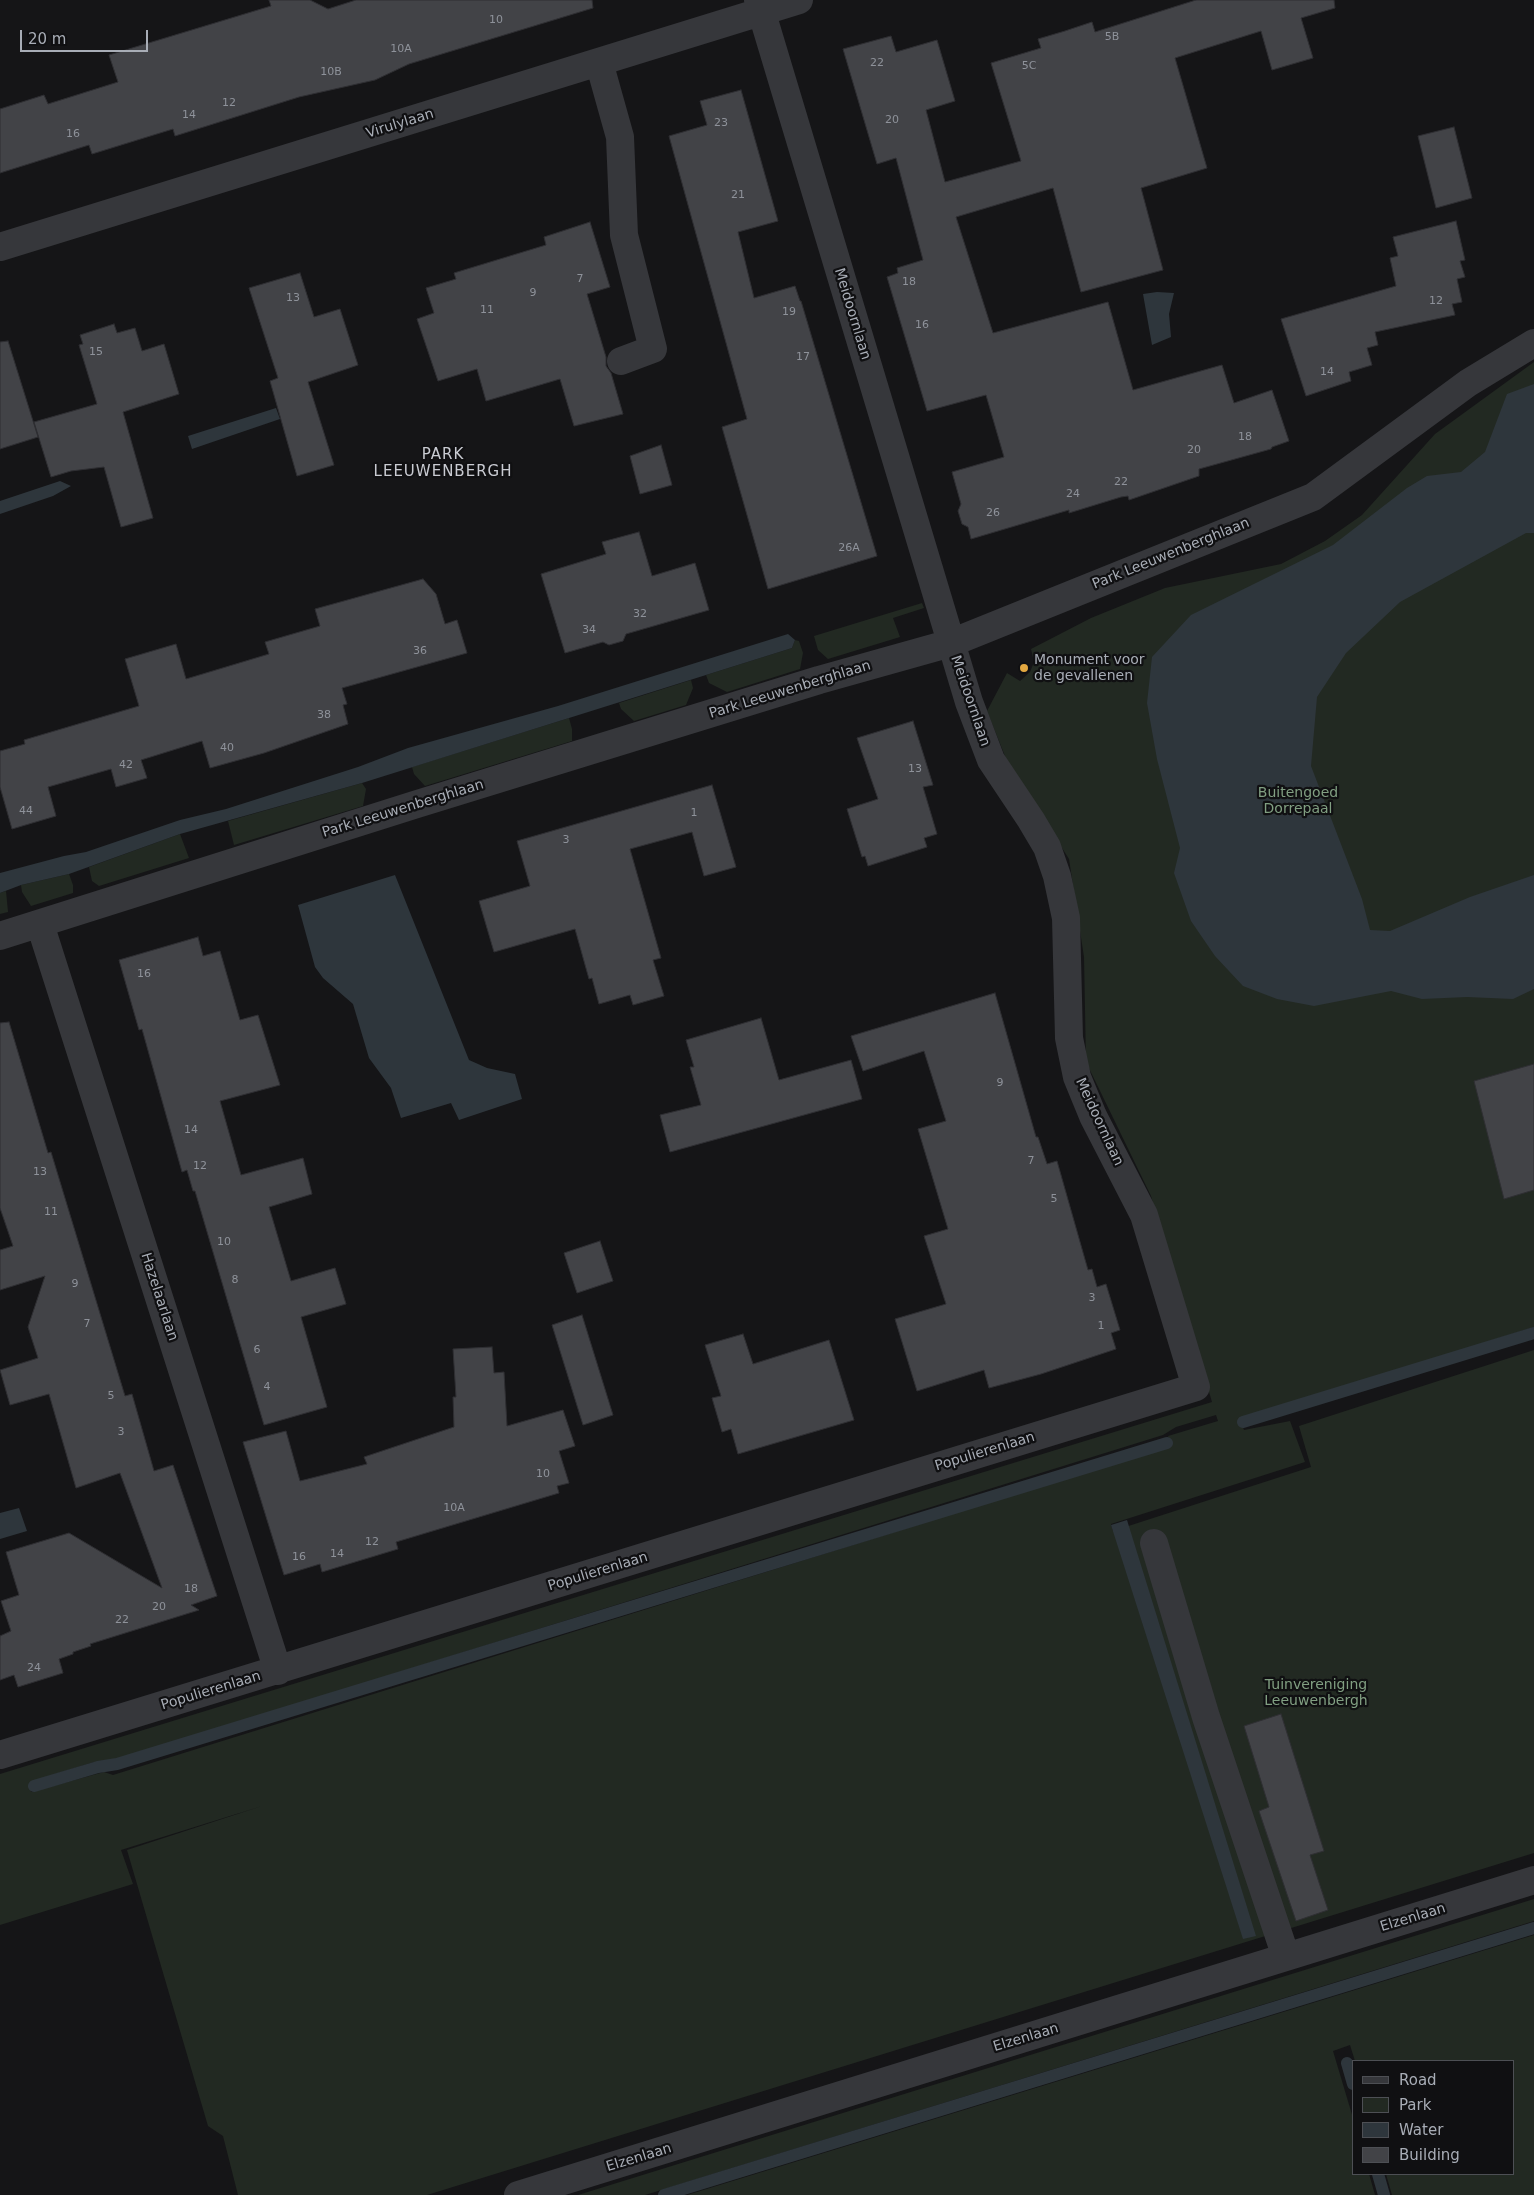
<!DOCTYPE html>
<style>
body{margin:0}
#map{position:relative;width:1534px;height:2195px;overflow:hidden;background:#151517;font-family:"DejaVu Sans",sans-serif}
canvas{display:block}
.legend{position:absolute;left:1352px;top:2060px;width:162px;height:115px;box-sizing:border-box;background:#101012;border:1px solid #4d4f54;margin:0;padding:6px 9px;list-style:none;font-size:15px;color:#a8adb6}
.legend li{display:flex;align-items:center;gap:10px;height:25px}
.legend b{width:25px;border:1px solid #4d4f54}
.scale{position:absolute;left:20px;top:30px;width:128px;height:22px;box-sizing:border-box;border:2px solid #a8adb6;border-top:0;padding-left:6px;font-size:15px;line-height:18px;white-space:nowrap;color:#a8adb6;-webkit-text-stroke:4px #101012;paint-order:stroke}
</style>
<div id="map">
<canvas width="1534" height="2195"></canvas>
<ul class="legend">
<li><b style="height:6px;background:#36373b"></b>Road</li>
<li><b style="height:14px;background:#222922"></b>Park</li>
<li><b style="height:14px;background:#2e363c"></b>Water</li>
<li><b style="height:14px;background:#424347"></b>Building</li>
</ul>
<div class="scale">20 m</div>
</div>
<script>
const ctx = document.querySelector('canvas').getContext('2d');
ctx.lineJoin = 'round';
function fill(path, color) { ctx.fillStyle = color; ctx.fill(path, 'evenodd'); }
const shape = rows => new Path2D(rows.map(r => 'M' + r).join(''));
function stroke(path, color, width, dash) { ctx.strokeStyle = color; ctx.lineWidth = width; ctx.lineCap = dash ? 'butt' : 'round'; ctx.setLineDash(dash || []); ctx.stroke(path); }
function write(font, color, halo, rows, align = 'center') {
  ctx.font = font + ' "DejaVu Sans",sans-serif'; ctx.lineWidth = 4.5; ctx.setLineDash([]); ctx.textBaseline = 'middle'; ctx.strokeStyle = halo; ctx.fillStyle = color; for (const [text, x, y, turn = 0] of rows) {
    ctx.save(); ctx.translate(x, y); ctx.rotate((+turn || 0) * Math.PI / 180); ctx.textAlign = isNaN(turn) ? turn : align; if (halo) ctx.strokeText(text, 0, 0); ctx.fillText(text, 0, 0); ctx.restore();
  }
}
fill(shape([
 [1534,362,1534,1327,1240,1420,1244,1430,1290,1421,1305,1462,1111,1524,1113,1531,1311,1467,1299,1426,1534,1350,1534,1853,427,2195,238,2195,223,2136,208,2126,127,1850,262,1806,121,1850,133,1884,0,1925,0,1774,1212,1402,1151,1196,1086,1062,1084,957,1069,859,1007,761,987,711,1007,673,1020,681,1030,672,1034,662,1031,649,1091,618,1165,588,1281,564,1325,541,1362,515,1435,434],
 [1216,1415,1218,1421,1168,1436,1171,1446,113,1775,104,1772,31,1792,30,1782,91,1763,123,1758,1163,1435,1176,1427],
 [922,603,924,608,893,618,900,637,828,659,818,650,814,636],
 [795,640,799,641,803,653,800,669,727,692,709,683,706,675,792,648],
 [691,680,693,688,686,705,634,721,621,709,619,703],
 [569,718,572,729,572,741,425,786,414,774,412,767],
 [362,783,366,789,363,806,234,845,228,821],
 [180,834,189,858,99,886,92,881,89,867],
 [69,874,73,885,73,893,31,906,22,892,21,885],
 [6,891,8,912,0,914,0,893],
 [1534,1899,1534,1921,645,2195,578,2195],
 [1534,1935,1534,2195,1392,2195,1386,2174,1513,2174,1513,2061,1355,2061,1350,2045,1333,2051,1353,2118,1353,2174,1369,2174,1375,2195,687,2195]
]), '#222922');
fill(shape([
 [1157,292,1174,293,1169,314,1171,337,1152,345,1143,294],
 [1534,384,1534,533,1526,533,1400,602,1346,653,1317,697,1311,766,1362,899,1370,930,1390,931,1470,897,1534,875,1534,989,1513,999,1467,997,1422,999,1391,991,1314,1006,1277,999,1243,986,1215,956,1191,921,1174,873,1180,848,1157,759,1147,703,1152,657,1191,615,1333,545,1407,488,1427,476,1461,472,1485,452,1507,394],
 [276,408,280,419,192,449,188,436],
 [60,481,71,486,53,496,0,514,0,501],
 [788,634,795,640,792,648,362,783,180,834,69,874,21,885,0,893,0,873,64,856,86,852,180,820,226,809,358,767,408,748,558,706],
 [395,875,469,1060,487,1068,515,1074,522,1099,459,1120,451,1103,401,1118,391,1088,369,1058,353,1004,323,978,315,967,298,905],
 [19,1508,27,1531,0,1539,0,1513],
 [1127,1520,1256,1936,1243,1939,1111,1525]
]), '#2e363c');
stroke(shape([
 [1243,1422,1534,1333],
 [34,1786,98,1767,117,1764,1167,1443],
 [1347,2063,1353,2084],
 [1378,2174,1384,2195],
 [664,2195,1534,1928]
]), '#2e363c', 12);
const building = shape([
 [269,0,310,0,328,9,356,0,592,0,593,8,409,64,375,80,299,97,175,136,173,129,92,154,89,145,0,173,0,109,44,95,48,104,118,82,109,55,271,6,269,0],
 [1196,0,1334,0,1335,8,1301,18,1313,58,1272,70,1261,31,1175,58,1207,168,1141,188,1163,270,1081,292,1053,188,956,217,993,333,1108,302,1133,390,1222,365,1234,403,1272,390,1289,441,1272,447,1271,449,1199,469,1199,476,1129,500,1128,496,1121,497,1069,513,1069,510,971,539,968,527,962,524,958,511,961,504,952,472,1004,457,986,395,927,411,887,277,898,273,897,268,923,260,896,158,877,164,843,49,891,36,896,52,937,40,955,101,926,110,945,182,1021,161,991,63,1041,48,1038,39,1065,31,1092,22,1095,32,1196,0],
 [741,90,778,221,738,232,754,298,795,286,800,301,801,301,877,556,768,589,722,427,747,419,669,136,707,125,700,101,741,90],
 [1454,127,1472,198,1436,208,1418,136,1454,127],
 [1456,221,1465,260,1460,261,1465,277,1457,279,1462,302,1452,304,1455,315,1375,332,1378,345,1367,348,1372,365,1349,372,1351,381,1306,396,1281,319,1396,286,1390,258,1398,256,1393,237,1456,221],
 [590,222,610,287,587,294,606,357,606,366,611,373,623,414,574,426,560,379,486,401,477,369,438,381,417,319,434,313,426,288,456,279,454,273,546,245,544,237,590,222],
 [300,273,314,317,340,309,358,365,308,382,334,465,297,476,270,381,278,378,249,288,300,273],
 [114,324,117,333,135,328,142,351,164,344,179,394,123,412,153,518,121,527,104,467,71,471,51,477,34,422,97,404,79,345,83,344,80,335,114,324],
 [8,341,38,437,0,449,0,342,8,341],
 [661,445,672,485,640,494,630,456,661,445],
 [639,532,652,576,695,563,709,610,626,634,623,641,609,645,603,642,565,653,541,574,606,554,602,542,639,532],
 [423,579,436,594,445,624,457,620,467,653,342,688,347,704,343,705,348,724,264,753,210,768,202,741,141,760,147,778,116,787,111,769,48,787,56,816,12,829,0,787,0,751,25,744,24,740,139,706,125,659,176,644,186,679,269,654,265,642,320,626,315,609,423,579],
 [913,721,933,785,923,787,937,834,924,838,927,847,868,866,865,856,862,857,847,809,878,799,857,738,913,721],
 [712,785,736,867,704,876,692,832,630,849,661,958,653,960,664,996,633,1005,630,995,599,1004,592,978,589,979,575,929,494,952,479,901,530,886,517,841,712,785],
 [198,937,203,956,220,951,240,1020,258,1015,280,1085,220,1101,241,1175,303,1158,312,1194,269,1207,291,1281,335,1268,346,1304,301,1317,327,1407,264,1425,195,1191,193,1191,187,1170,182,1172,142,1029,139,1030,119,960,198,937],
 [995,993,1036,1137,1038,1137,1047,1164,1057,1161,1088,1270,1092,1269,1097,1287,1106,1284,1120,1330,1111,1333,1116,1349,1041,1374,989,1388,984,1370,917,1391,895,1319,946,1304,924,1236,948,1229,918,1129,946,1121,924,1051,863,1071,851,1036,995,993],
 [761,1018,779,1080,851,1060,862,1099,670,1152,660,1115,701,1105,690,1067,694,1067,686,1040,761,1018],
 [9,1022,48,1153,51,1152,125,1396,132,1394,154,1471,173,1465,217,1596,191,1605,199,1610,90,1644,91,1646,73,1652,73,1654,59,1659,63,1673,18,1687,14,1675,0,1680,0,1636,11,1631,1,1601,19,1595,6,1552,69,1533,162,1588,120,1473,76,1488,49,1394,10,1405,0,1370,38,1358,28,1327,45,1276,0,1290,0,1250,13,1246,0,1208,0,1023,9,1022],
 [1534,1064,1534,1190,1504,1199,1474,1081,1534,1064],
 [600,1241,613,1281,577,1293,564,1253,600,1241],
 [582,1315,613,1415,583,1425,552,1325,582,1315],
 [743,1334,753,1364,829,1340,854,1420,738,1454,731,1429,722,1432,712,1398,721,1396,705,1345,743,1334],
 [492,1347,494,1373,504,1372,507,1426,563,1410,575,1446,559,1451,569,1483,557,1486,559,1493,396,1542,398,1549,322,1572,320,1564,284,1575,243,1442,286,1431,300,1481,367,1464,364,1457,454,1427,453,1397,456,1397,453,1349,492,1347],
 [1281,1714,1324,1851,1310,1855,1328,1910,1296,1921,1259,1811,1269,1807,1244,1726,1281,1714]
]);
fill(building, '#424347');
stroke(building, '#2f2f33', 1);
stroke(shape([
 [599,62,620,137,624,235,653,349,621,361],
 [0,247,799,0],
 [40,924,278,1671],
 [0,936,414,805,819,680,951,643,1313,497,1468,383,1534,343],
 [1154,1543,1206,1717,1286,1957],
 [0,1755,1196,1387,1144,1215,1093,1116,1077,1077,1069,1038,1066,918,1057,876,1047,847,1031,820,991,760,969,702,758,0],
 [518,2195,1534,1880]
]), '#36373b', 28);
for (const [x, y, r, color] of [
 [1024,668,5,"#e3a841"]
]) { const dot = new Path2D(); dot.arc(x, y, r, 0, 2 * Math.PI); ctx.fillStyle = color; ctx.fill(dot); stroke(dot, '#101012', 2); }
write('11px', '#8e929a', null, [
 ["10",496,20],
 ["5B",1112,37],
 ["10A",401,49],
 ["22",877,63],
 ["5C",1029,66],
 ["10B",331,72],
 ["12",229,103],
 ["14",189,115],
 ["20",892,120],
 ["23",721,123],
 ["16",73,134],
 ["21",738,195],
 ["7",580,279],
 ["18",909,282],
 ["9",533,293],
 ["13",293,298],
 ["12",1436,301],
 ["11",487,310],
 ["19",789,312],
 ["16",922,325],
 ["15",96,352],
 ["17",803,357],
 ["14",1327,372],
 ["18",1245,437],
 ["20",1194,450],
 ["22",1121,482],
 ["24",1073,494],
 ["26",993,513],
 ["26A",849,548],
 ["32",640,614],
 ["34",589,630],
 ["36",420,651],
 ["38",324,715],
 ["40",227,748],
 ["42",126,765],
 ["13",915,769],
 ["44",26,811],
 ["1",694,813],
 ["3",566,840],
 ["16",144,974],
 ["9",1000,1083],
 ["14",191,1130],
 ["7",1031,1161],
 ["12",200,1166],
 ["13",40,1172],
 ["5",1054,1199],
 ["11",51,1212],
 ["10",224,1242],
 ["8",235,1280],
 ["9",75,1284],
 ["3",1092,1298],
 ["7",87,1324],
 ["1",1101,1326],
 ["6",257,1350],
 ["4",267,1387],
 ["5",111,1396],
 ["3",121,1432],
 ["10",543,1474],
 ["10A",454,1508],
 ["12",372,1542],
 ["14",337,1554],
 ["16",299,1557],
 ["18",191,1589],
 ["20",159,1607],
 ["22",122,1620],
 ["24",34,1668]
]);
write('14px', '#a8adb6', '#101012', [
 ["Virulylaan",400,124,-17],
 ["Meidoornlaan",852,314,73],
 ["Park Leeuwenberghlaan",1171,554,-22],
 ["Park Leeuwenberghlaan",790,690,-17],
 ["Meidoornlaan",970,701,71],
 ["Park Leeuwenberghlaan",403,809,-17],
 ["Meidoornlaan",1099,1122,65],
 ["Hazelaarlaan",159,1297,72],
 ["Populierenlaan",985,1452,-17],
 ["Populierenlaan",598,1572,-17],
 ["Populierenlaan",211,1691,-17],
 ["Elzenlaan",1413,1918,-17],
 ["Elzenlaan",1026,2038,-17],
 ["Elzenlaan",639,2158,-17]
]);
write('14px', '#a8adb6', '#101012', [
 ["Monument voor",1034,660],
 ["de gevallenen",1034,676]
], 'left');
write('14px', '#819f82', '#101012', [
 ["Buitengoed",1298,793],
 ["Dorrepaal",1298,809],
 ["Tuinvereniging",1316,1685],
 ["Leeuwenbergh",1316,1701]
]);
ctx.letterSpacing = '1px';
write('15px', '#c9cbd2', '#101012', [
 ["PARK",443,455],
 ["LEEUWENBERGH",443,472]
]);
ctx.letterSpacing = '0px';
</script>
